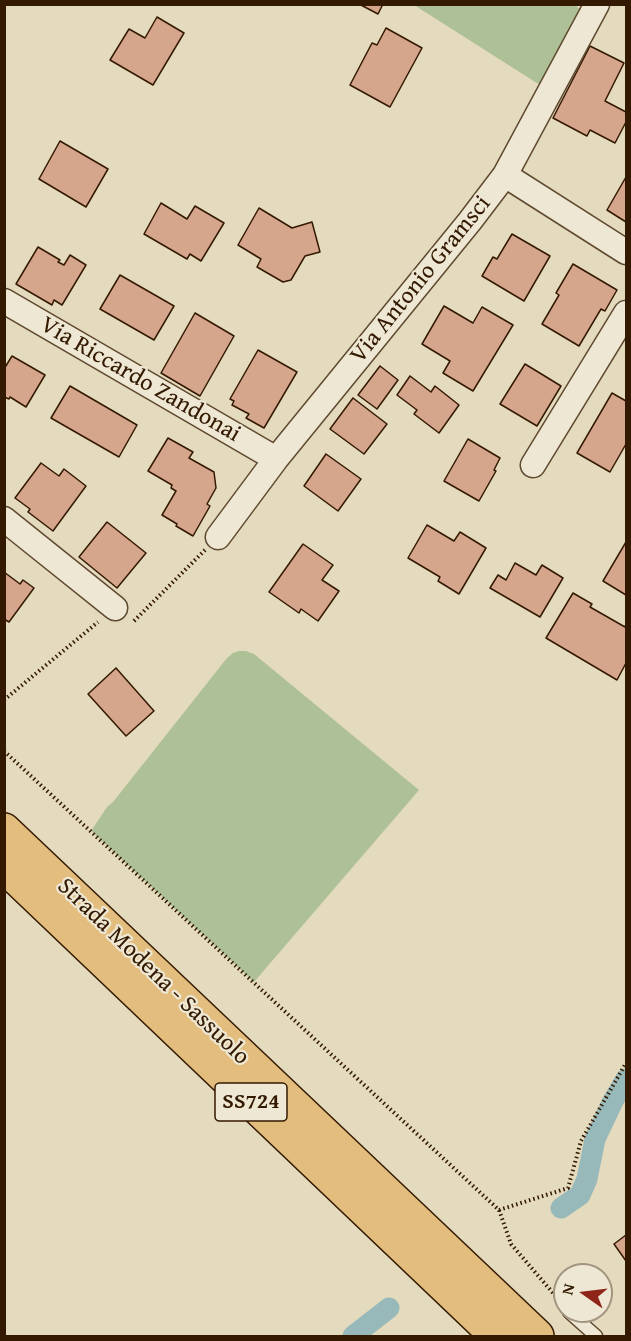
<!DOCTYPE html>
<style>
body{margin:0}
#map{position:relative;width:631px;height:1341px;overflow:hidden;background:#e4dabd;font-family:"Gentium Book Plus",serif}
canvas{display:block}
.frame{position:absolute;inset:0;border:6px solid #331900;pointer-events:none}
.north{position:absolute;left:553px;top:1263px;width:60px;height:60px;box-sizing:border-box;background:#ede7d4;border:2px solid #a3957f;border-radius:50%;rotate:284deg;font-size:16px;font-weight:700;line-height:24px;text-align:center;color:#331900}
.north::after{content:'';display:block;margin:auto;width:21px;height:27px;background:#8f2418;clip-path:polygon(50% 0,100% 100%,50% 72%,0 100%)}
</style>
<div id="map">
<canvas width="631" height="1341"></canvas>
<div class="frame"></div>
<div class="north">N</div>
</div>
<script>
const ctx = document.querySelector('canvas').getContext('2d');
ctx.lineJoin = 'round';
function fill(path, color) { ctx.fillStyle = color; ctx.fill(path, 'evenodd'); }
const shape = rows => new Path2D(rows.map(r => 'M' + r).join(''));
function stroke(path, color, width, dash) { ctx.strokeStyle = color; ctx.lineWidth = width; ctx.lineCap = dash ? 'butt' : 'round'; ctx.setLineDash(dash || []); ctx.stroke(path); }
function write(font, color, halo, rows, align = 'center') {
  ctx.font = font + ' "Gentium Book Plus",serif'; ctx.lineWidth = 4.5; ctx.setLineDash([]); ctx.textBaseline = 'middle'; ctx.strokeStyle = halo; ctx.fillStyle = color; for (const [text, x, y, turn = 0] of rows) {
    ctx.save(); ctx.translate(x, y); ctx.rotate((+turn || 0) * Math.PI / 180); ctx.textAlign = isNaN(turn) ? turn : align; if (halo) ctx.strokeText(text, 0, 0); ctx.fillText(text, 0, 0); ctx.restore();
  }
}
fill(shape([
 [573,4,582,10,540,85,414,5],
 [239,651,246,651,254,654,419,790,254,982,91,831,107,807,113,802,227,658,233,653]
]), '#aec196');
stroke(shape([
 [561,1208,580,1195,587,1179,595,1139,613,1101,626,1079],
 [353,1336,389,1308]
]), '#98b9b9', 21);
const building = shape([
 [359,4,383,4,378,14,359,4],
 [157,17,184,33,153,85,110,60,129,29,145,38,157,17],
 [386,28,422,48,390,107,350,85,372,43,377,45,386,28],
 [590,46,624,63,605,101,626,112,626,122,615,143,590,130,587,136,553,118,590,46],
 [60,141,108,169,86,207,39,179,60,141],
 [626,177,626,222,607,210,626,177],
 [161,203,187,219,195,206,224,223,201,261,190,254,187,259,144,234,161,203],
 [259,208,292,228,312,222,320,252,305,256,291,280,283,282,257,267,261,259,238,245,259,208],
 [512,234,550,256,524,301,482,276,493,257,497,259,512,234],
 [38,247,60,260,58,262,64,265,70,255,86,265,62,305,54,300,52,305,16,284,38,247],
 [573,264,617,290,605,311,601,309,579,346,542,324,559,295,556,293,573,264],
 [120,275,174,306,154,340,100,309,120,275],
 [444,306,473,323,482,307,513,325,473,391,443,373,450,361,422,344,444,306],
 [195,313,234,336,200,396,161,373,195,313],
 [258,350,297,372,264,428,246,418,249,414,232,405,234,401,230,399,258,350],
 [12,356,45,375,26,407,10,397,9,399,4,397,4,369,12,356],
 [525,364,561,386,537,426,500,404,525,364],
 [380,366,398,380,377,409,358,395,380,366],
 [410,376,431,392,435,386,459,405,439,433,414,414,417,410,397,395,410,376],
 [70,386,137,425,119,457,51,418,70,386],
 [612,393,626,401,626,444,610,472,577,453,612,393],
 [353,398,387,424,364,454,330,429,353,398],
 [168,438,193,452,189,458,214,472,216,488,207,504,210,506,193,536,176,526,177,524,162,515,176,491,171,488,172,485,148,471,168,438],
 [468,439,500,458,494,470,496,471,479,501,444,481,468,439],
 [326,454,361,479,338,511,304,486,326,454],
 [41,463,59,476,64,469,86,486,53,531,28,512,30,509,15,498,41,463],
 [107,522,146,553,117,588,79,557,107,522],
 [427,525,454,541,460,532,486,548,459,594,438,581,440,577,408,558,427,525],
 [626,542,626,595,603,581,626,542],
 [303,544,333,565,322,580,339,591,318,621,301,609,299,613,269,592,303,544],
 [515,563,536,575,542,565,563,578,540,617,490,588,498,575,506,580,515,563],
 [4,572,20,584,23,580,34,588,9,622,4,619,4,572],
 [573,593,592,604,590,607,625,627,626,624,626,663,617,680,546,638,573,593],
 [116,668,154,711,126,736,88,694,116,668],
 [626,1235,626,1261,614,1244,626,1235]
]);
fill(building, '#d5a68c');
stroke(building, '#331900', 1.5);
const lane = shape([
 [569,1312,596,1336]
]);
const street = shape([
 [505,175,626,252],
 [4,301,276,459],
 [533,465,626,313],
 [4,519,115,608],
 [218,537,276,459,470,221,505,175,597,4]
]);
const highway = shape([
 [4,830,537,1336],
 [4,866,497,1336]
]);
stroke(lane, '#5f492f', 15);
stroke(street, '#5f492f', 27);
stroke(highway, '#331900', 36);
stroke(shape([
 [134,621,205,550],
 [4,700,98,622],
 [4,751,499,1210,568,1188,581,1141,626,1063],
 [499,1210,511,1244,559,1300]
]), '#331900', 4, [1.5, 3]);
stroke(lane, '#ede7d4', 12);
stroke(street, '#ede7d4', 24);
stroke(highway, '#e2bd7e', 33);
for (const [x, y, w] of [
 [251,1102,72]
]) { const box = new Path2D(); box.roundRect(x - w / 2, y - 19, w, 38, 4.5); ctx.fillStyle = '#ede7d4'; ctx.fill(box); stroke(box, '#331900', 1.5); }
write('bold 22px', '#331900', null, [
 ["SS724",251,1102]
]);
write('24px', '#331900', '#ede7d4', [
 ["Via Antonio Gramsci",421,280,-51],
 ["Via Riccardo Zandonai",140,380,30],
 ["Strada Modena - Sassuolo",153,972,44]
]);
</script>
